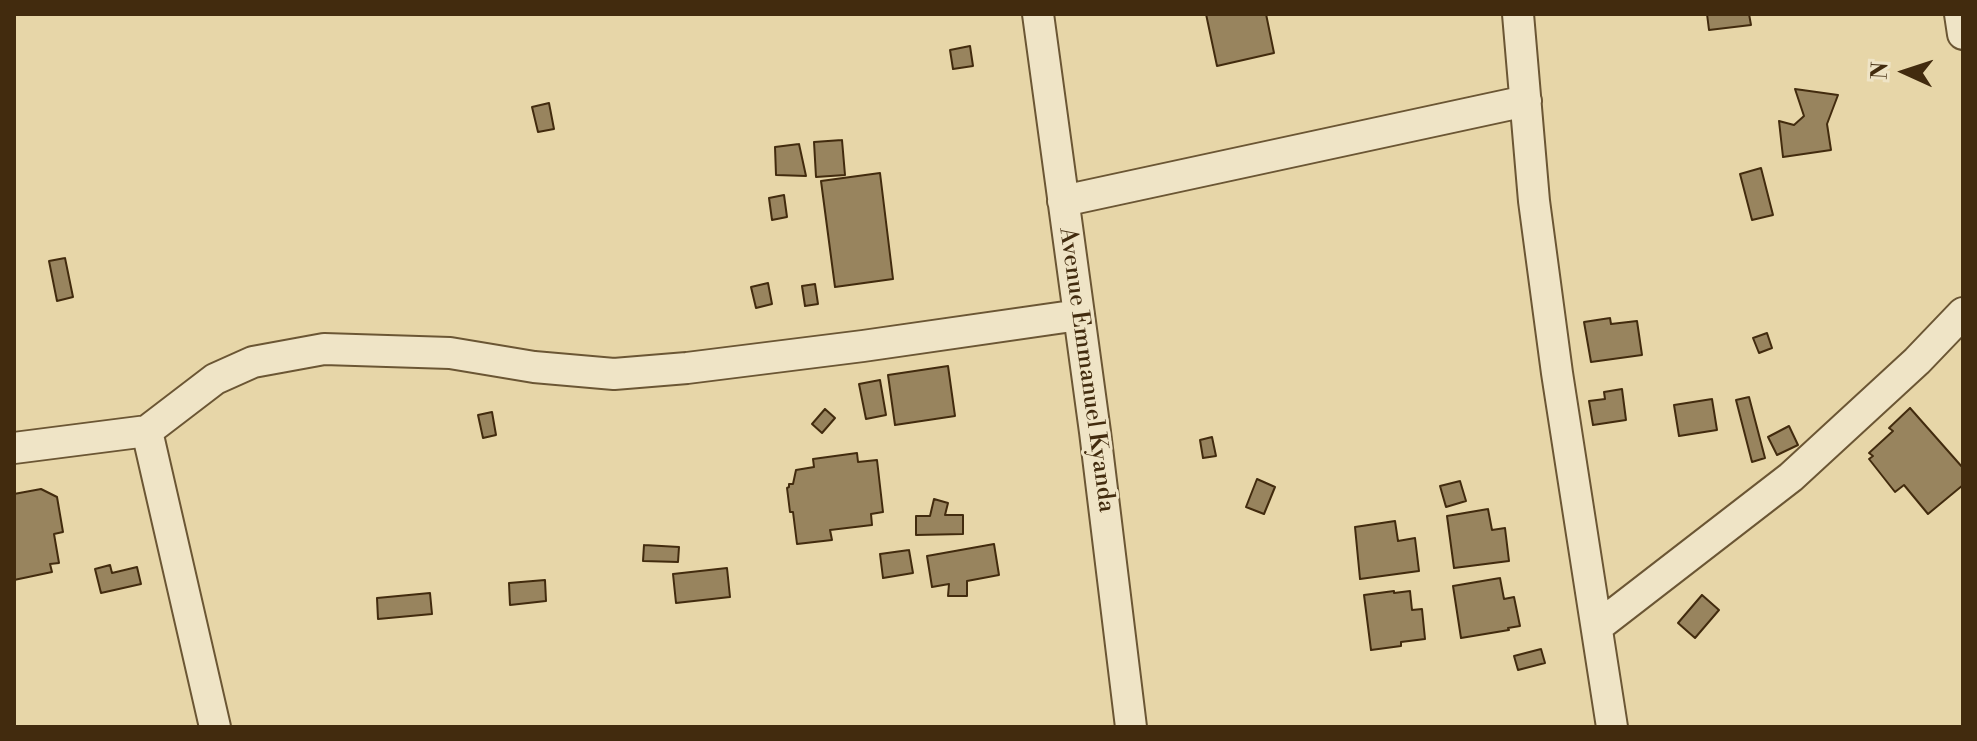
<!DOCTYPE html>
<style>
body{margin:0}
#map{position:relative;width:1977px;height:741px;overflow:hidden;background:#e7d6a8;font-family:"Libre Bodoni",serif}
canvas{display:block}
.frame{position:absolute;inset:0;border:16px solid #422b0e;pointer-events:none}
.north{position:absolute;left:1865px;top:32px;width:80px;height:80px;-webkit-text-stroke:6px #efe4c6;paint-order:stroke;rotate:273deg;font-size:22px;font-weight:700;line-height:32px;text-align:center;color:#422b0e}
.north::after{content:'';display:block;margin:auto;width:28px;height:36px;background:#422b0e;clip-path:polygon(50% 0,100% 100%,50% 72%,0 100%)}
</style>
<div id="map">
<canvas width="1977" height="741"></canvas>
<div class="frame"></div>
<div class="north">N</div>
</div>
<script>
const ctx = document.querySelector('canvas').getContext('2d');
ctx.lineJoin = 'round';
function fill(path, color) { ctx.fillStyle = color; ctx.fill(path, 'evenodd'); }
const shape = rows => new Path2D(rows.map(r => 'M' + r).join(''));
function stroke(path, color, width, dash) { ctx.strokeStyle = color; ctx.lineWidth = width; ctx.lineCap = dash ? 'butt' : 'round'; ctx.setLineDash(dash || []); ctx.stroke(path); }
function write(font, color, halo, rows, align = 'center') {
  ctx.font = font + ' "Libre Bodoni",serif'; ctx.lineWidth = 6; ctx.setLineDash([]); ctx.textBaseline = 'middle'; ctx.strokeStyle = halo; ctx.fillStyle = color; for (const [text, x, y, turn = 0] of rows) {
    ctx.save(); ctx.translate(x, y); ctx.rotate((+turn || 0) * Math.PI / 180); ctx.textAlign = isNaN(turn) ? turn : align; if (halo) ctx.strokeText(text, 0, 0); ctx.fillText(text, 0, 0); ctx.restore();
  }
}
const building = shape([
 [1206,14,1266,14,1274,53,1217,66,1206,14],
 [1707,14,1749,14,1751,25,1709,30,1707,14],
 [970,46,973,66,953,69,950,50,970,46],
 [1795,89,1838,95,1827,124,1831,150,1783,157,1779,121,1794,125,1804,116,1795,89],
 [549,103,554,129,538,132,532,107,549,103],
 [842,140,845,175,816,177,814,142,842,140],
 [799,144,806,176,776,175,775,147,799,144],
 [1761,168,1773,215,1752,220,1740,174,1761,168],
 [880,173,893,279,835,287,821,181,880,173],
 [784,195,787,217,772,220,769,198,784,195],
 [65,258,73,297,57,301,49,261,65,258],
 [768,283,772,304,756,308,751,287,768,283],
 [815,284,818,304,805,306,802,286,815,284],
 [1610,318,1611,324,1637,321,1642,355,1591,362,1584,322,1610,318],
 [1767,333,1772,348,1759,353,1753,338,1767,333],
 [948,366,955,416,895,425,888,375,948,366],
 [880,380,886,415,866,419,859,384,880,380],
 [1622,389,1626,420,1593,425,1589,401,1605,399,1604,392,1622,389],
 [1749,397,1765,458,1752,462,1736,400,1749,397],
 [1712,399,1717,430,1679,436,1674,405,1712,399],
 [1910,408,1963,468,1963,485,1928,514,1904,485,1895,492,1869,459,1873,456,1869,453,1893,431,1889,428,1910,408],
 [825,409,835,418,822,433,812,424,825,409],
 [492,412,496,435,483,438,478,415,492,412],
 [1789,426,1798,445,1777,455,1768,437,1789,426],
 [1212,437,1216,456,1203,458,1200,440,1212,437],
 [857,453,858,462,877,460,883,512,871,514,872,525,830,530,832,540,797,544,793,512,790,512,787,488,789,487,789,484,793,484,796,470,814,467,813,459,857,453],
 [1257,479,1275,487,1264,514,1246,507,1257,479],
 [1460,481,1466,501,1446,507,1440,486,1460,481],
 [41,489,57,497,63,532,54,534,59,563,50,564,52,572,14,580,14,494,41,489],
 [934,499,948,503,945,515,963,515,963,534,916,535,916,516,930,516,934,499],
 [1488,509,1492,530,1505,528,1509,561,1454,568,1447,516,1488,509],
 [1395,521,1398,541,1415,538,1419,571,1360,579,1355,527,1395,521],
 [994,544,999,575,967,581,967,596,948,596,949,584,932,587,927,556,994,544],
 [644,545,679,547,678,562,643,561,644,545],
 [909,550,913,573,883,578,880,554,909,550],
 [110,565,112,573,137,567,141,584,101,593,95,569,110,565],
 [727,568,730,597,676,603,673,574,727,568],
 [1500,578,1504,599,1514,597,1520,626,1508,628,1509,630,1461,638,1453,586,1500,578],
 [545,580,546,601,510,605,509,583,545,580],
 [1394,591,1394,593,1410,591,1412,610,1422,609,1425,639,1401,642,1401,646,1371,650,1364,595,1394,591],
 [430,593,432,614,378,619,377,598,430,593],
 [1702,595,1719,610,1695,638,1678,623,1702,595],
 [1541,649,1545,663,1518,670,1514,656,1541,649]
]);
fill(building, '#98845e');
stroke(building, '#422b0e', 2);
const minor = shape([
 [1038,14,1095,432,1131,727],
 [1518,14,1534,201,1557,373,1612,727],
 [1960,14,1963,34],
 [1063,201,1526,101],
 [147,431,215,379,253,362,324,349,450,353,534,367,614,374,687,368,863,346,1079,315],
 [14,448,147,431,215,727],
 [1597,627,1791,477,1917,361,1963,313]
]);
stroke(minor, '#6b5634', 34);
stroke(minor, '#efe4c6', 30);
write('24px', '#422b0e', '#efe4c6', [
 ["Avenue Emmanuel Kyanda",1086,370,82]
]);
</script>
